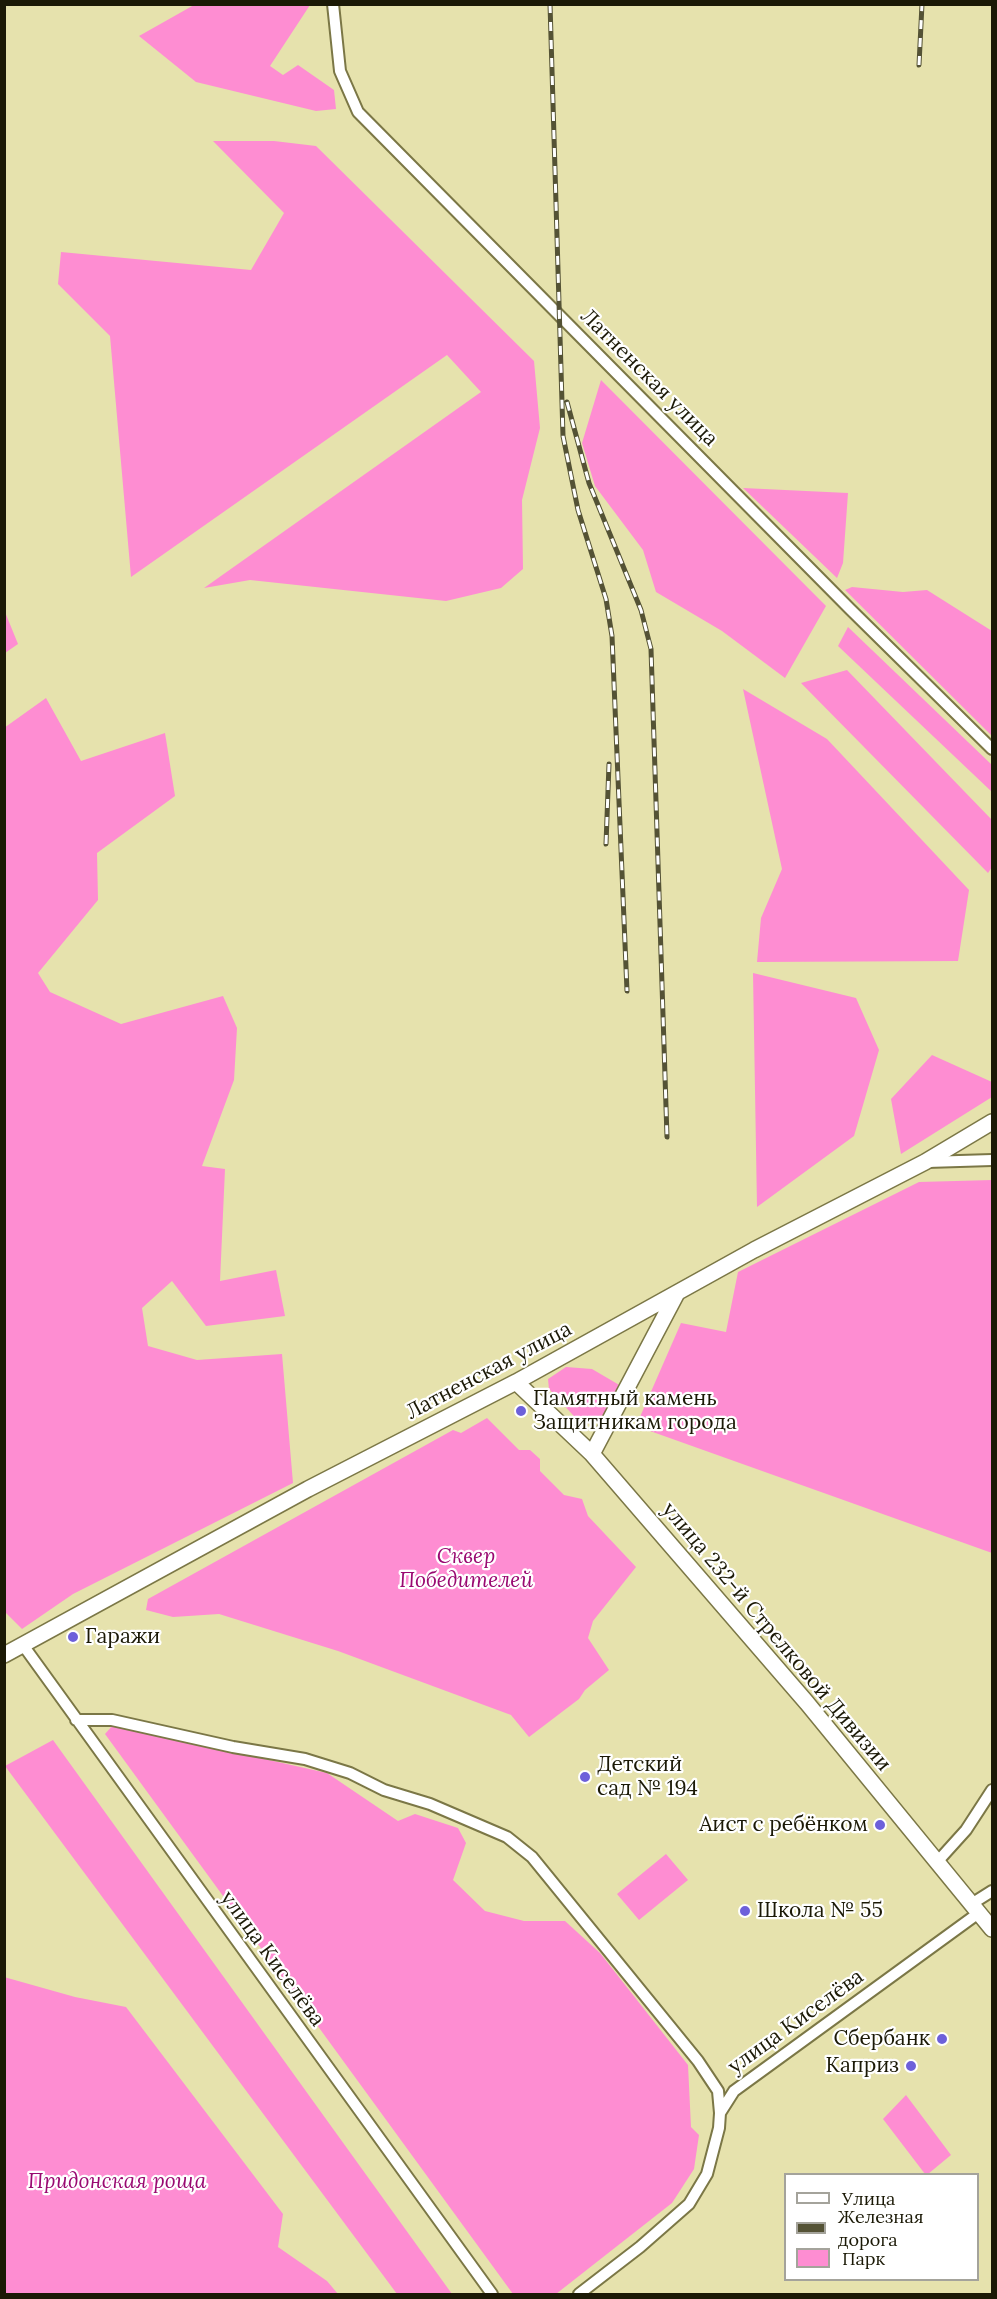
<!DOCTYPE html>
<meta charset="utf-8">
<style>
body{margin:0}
#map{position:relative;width:997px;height:2299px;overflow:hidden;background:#e6e2ad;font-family:Lora,serif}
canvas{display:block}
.frame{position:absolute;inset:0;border:6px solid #1b1906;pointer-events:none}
.legend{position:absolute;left:784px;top:2173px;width:195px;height:108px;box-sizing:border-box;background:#fff;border:2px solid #a4a39b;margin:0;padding:8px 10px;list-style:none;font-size:18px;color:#1b1906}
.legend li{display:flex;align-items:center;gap:12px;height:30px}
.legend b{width:30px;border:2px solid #a4a39b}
</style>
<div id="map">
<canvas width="997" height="2299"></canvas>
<div class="frame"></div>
<ul class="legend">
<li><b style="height:8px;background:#fff"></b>Улица</li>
<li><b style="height:8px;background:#545235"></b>Железная дорога</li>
<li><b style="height:16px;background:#fe8dd2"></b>Парк</li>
</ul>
</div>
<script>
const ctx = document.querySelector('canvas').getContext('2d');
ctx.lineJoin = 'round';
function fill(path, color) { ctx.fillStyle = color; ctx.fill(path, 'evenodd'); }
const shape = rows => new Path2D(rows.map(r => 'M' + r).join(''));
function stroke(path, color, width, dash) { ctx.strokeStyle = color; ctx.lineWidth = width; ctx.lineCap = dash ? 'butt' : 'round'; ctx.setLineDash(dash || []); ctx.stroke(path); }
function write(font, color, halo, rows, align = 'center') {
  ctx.font = font + ' Lora,serif'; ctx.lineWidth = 4.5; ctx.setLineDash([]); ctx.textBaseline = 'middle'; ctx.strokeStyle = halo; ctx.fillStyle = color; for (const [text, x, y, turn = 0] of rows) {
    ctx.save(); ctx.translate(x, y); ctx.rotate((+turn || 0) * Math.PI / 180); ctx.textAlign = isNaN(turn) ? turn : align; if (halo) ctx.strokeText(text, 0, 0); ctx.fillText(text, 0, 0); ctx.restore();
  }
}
fill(shape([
 [194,5,310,5,270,66,283,75,298,65,334,90,336,109,316,111,196,82,139,36],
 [213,141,274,141,316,146,534,361,540,428,522,500,523,569,501,588,446,601,250,580,204,588,481,392,447,355,131,577,110,336,58,284,61,252,251,270,284,213],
 [601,380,826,606,785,678,722,631,656,592,643,550,595,486,582,443],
 [743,488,848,493,843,563,837,578],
 [852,587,903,592,927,590,992,631,992,736,845,590],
 [5,612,18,644,5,653,4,653],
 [848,627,992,765,992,792,838,646],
 [847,670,992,820,992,867,988,873,801,683],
 [743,689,827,739,969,890,958,961,757,962,761,918,782,869],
 [46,698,81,761,165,733,175,796,97,853,98,900,38,973,50,992,121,1024,223,996,237,1028,234,1080,202,1166,225,1169,220,1281,276,1270,285,1316,206,1326,172,1281,142,1308,148,1346,197,1360,282,1354,293,1483,73,1594,22,1629,4,1611,4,728],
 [753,973,856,998,879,1050,854,1136,757,1207],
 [932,1055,992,1082,992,1097,901,1154,891,1099],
 [992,1180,992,1553,636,1426,681,1323,726,1332,738,1272,919,1182],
 [566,1367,592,1369,621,1386,603,1415,583,1426,549,1389,548,1379],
 [487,1418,519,1450,530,1450,540,1459,540,1471,564,1495,582,1499,588,1516,636,1567,593,1621,588,1638,609,1670,585,1690,579,1699,529,1737,511,1715,338,1651,219,1614,173,1617,146,1610,148,1599,453,1430,461,1433],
 [113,1725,327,1773,398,1821,415,1814,458,1828,466,1843,453,1880,485,1911,524,1921,565,1921,600,1953,688,2065,691,2127,699,2135,694,2169,672,2203,556,2294,513,2294,105,1734],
 [53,1740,452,2294,397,2294,5,1766],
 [666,1854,688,1880,639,1920,617,1894],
 [4,1977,75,1997,126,2007,283,2214,278,2247,327,2281,338,2294,5,2294],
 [906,2095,951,2155,928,2174,925,2174,883,2119]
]), '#fe8dd2');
const street = shape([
 [333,4,340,71,358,112,850,609,992,749],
 [927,1162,992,1160],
 [23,1645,492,2294],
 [76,1720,112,1720,233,1747,305,1759,350,1773,384,1790,430,1804,507,1837,532,1857,698,2061,718,2091,720,2113],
 [938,1861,966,1830,992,1790],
 [973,1903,992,1891],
 [579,2294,640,2247,689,2204,707,2174,719,2128,720,2113,734,2091,980,1912]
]);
const secondary = shape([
 [516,1382,592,1454,807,1703,992,1929],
 [592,1454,677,1293],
 [4,1655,308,1489,516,1382,754,1250,925,1162,992,1122]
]);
stroke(street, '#7b7746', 14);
stroke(secondary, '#7b7746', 18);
stroke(street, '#fff', 10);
stroke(secondary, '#fff', 15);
const rail = shape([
 [550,4,563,436,578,510,606,599,612,636,627,991],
 [919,65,922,4],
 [567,402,589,483,641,610,651,649,667,1137],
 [606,844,609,764]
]);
stroke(rail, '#545235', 5);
stroke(rail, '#fff', 3, [9]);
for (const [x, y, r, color] of [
 [521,1411,6,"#6d60da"],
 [73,1637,6,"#6d60da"],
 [585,1777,6,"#6d60da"],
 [880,1825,6,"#6d60da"],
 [745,1911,6,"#6d60da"],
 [942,2039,6,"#6d60da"],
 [911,2066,6,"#6d60da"]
]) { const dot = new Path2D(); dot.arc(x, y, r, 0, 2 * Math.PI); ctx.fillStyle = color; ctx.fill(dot); stroke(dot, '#fff', 2); }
write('21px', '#1b1906', '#fff', [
 ["Латненская улица",649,378,45],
 ["Латненская улица",489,1371,-28],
 ["улица 232-й Стрелковой Дивизии",776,1637,50],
 ["улица Киселёва",272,1959,54],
 ["улица Киселёва",796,2022,-36]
]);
write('21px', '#1b1906', '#fff', [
 ["Памятный камень",533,1399],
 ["Защитникам города",533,1423],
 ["Гаражи",85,1637],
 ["Детский",597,1765],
 ["сад № 194",597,1789],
 ["Аист с ребёнком",868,1825,"right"],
 ["Школа № 55",757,1911],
 ["Сбербанк",930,2039,"right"],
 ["Каприз",899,2066,"right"]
], 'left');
write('italic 21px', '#990971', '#fff', [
 ["Сквер",466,1557],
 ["Победителей",466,1581],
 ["Придонская роща",117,2182]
]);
</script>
